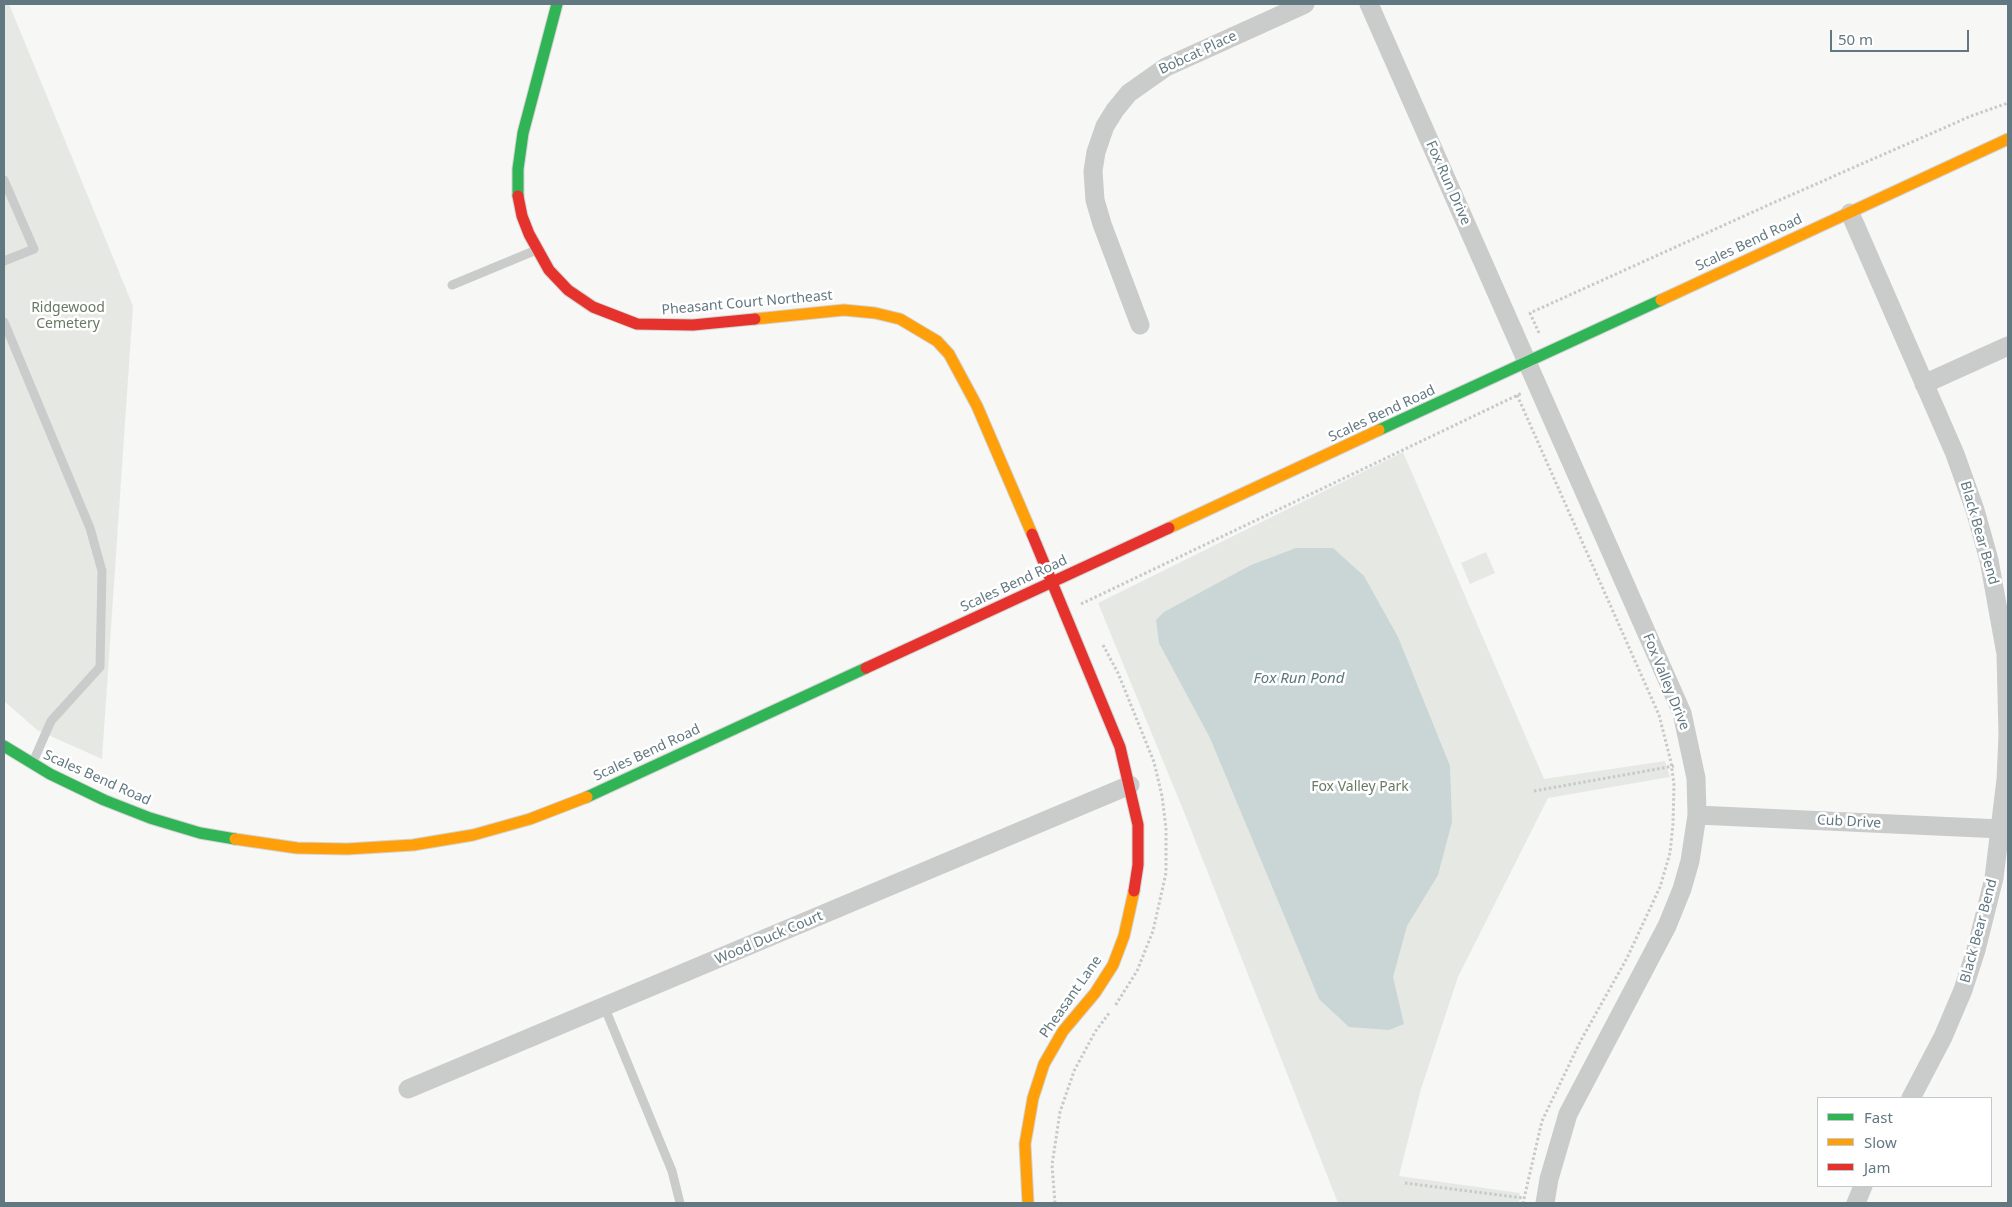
<!DOCTYPE html>
<style>
body{margin:0}
#map{position:relative;width:2012px;height:1207px;overflow:hidden;background:#f7f7f6;font-family:"Noto Sans",sans-serif}
canvas{display:block}
.frame{position:absolute;inset:0;border:5px solid #627881;pointer-events:none}
.legend{position:absolute;left:1817px;top:1097px;width:175px;height:90px;box-sizing:border-box;background:#fff;border:1px solid #c0c9cd;margin:0;padding:6px 9px;list-style:none;font-size:15px;color:#627881}
.legend li{display:flex;align-items:center;gap:10px;height:25px}
.legend b{width:25px;border:1px solid #c0c9cd}
.scale{position:absolute;left:1830px;top:30px;width:139px;height:22px;box-sizing:border-box;border:2px solid #627881;border-top:0;padding-left:6px;font-size:15px;line-height:18px;white-space:nowrap;color:#627881;-webkit-text-stroke:4px #fff;paint-order:stroke}
</style>
<div id="map">
<canvas width="2012" height="1207"></canvas>
<div class="frame"></div>
<ul class="legend">
<li><b style="height:6px;background:#30b455"></b>Fast</li>
<li><b style="height:6px;background:#ff9f0a"></b>Slow</li>
<li><b style="height:6px;background:#e5322d"></b>Jam</li>
</ul>
<div class="scale">50 m</div>
</div>
<script>
const ctx = document.querySelector('canvas').getContext('2d');
ctx.lineJoin = 'round';
function fill(path, color) { ctx.fillStyle = color; ctx.fill(path, 'evenodd'); }
const shape = rows => new Path2D(rows.map(r => 'M' + r).join(''));
function stroke(path, color, width, dash) { ctx.strokeStyle = color; ctx.lineWidth = width; ctx.lineCap = dash ? 'butt' : 'round'; ctx.setLineDash(dash || []); ctx.stroke(path); }
function write(font, color, halo, rows, align = 'center') {
  ctx.font = font + ' "Noto Sans",sans-serif'; ctx.lineWidth = 5; ctx.setLineDash([]); ctx.textBaseline = 'middle'; ctx.strokeStyle = halo; ctx.fillStyle = color; for (const [text, x, y, turn = 0] of rows) {
    ctx.save(); ctx.translate(x, y); ctx.rotate((+turn || 0) * Math.PI / 180); ctx.textAlign = isNaN(turn) ? turn : align; if (halo) ctx.strokeText(text, 0, 0); ctx.fillText(text, 0, 0); ctx.restore();
  }
}
fill(shape([
 [4,4,9,4,133,306,102,759,37,730,4,701],
 [1403,452,1544,779,1665,761,1670,777,1548,798,1458,977,1421,1089,1399,1176,1520,1193,1519,1203,1338,1203,1182,807,1098,603],
 [1486,552,1495,573,1470,584,1461,563]
]), '#e6e9e3');
fill(shape([
 [1296,548,1333,548,1364,576,1398,637,1450,766,1452,822,1438,875,1407,926,1393,977,1404,1024,1389,1030,1349,1027,1319,999,1210,738,1159,643,1156,620,1164,612,1251,565]
]), '#cad5d6');
const fast = shape([
 [518,196,518,169,523,133,557,4],
 [1379,430,1661,300],
 [4,746,50,774,104,800,150,818,200,833,235,839],
 [587,797,866,668]
]);
const slow = shape([
 [1661,300,2008,139],
 [755,319,844,310,875,313,900,319,937,341,949,354,977,406,1032,534],
 [1169,528,1379,430],
 [235,839,297,848,347,849,413,845,473,835,530,819,587,797],
 [1028,1203,1025,1144,1033,1098,1044,1064,1063,1031,1095,993,1113,965,1124,936,1134,891]
]);
const jam = shape([
 [518,196,522,216,529,234,549,270,568,290,593,307,637,324,693,325,755,319],
 [1032,534,1120,747,1138,825,1138,865,1134,891],
 [866,668,1169,528]
]);
stroke(fast, '#d3d4d4', 13);
stroke(slow, '#d3d4d4', 13);
stroke(jam, '#d3d4d4', 13);
stroke(shape([
 [1539,333,1530,313,1775,202,1971,116,2008,103],
 [1517,395,1659,715,1671,762,1674,785,1673,824,1670,853,1660,887,1627,958,1580,1042,1542,1121,1523,1203],
 [1081,604,1522,393],
 [1103,645,1118,673,1154,762,1162,796,1166,828,1166,873,1153,931,1137,971,1115,1006],
 [1534,791,1674,766],
 [1405,1183,1523,1198],
 [1055,1203,1052,1165,1060,1112,1074,1071,1095,1032,1110,1012]
]), '#c8c9ca', 3, [2.5, 2.5]);
stroke(shape([
 [4,180,34,249,4,261],
 [452,285,534,251],
 [4,322,90,528,102,571,100,667,51,721,33,762],
 [604,1006,672,1171,680,1203]
]), '#cacccc', 9);
stroke(shape([
 [1369,4,1682,713,1696,778,1697,815,1690,861,1682,889,1667,926,1568,1114,1549,1179,1545,1203],
 [1850,213,1955,454,1975,510,1989,560,2006,654,2008,735,2006,780,1994,878,1976,950,1963,990,1943,1037,1911,1098],
 [1140,325,1102,224,1095,200,1093,171,1096,152,1105,126,1115,110,1129,93,1166,67,1305,4],
 [1924,384,2008,346],
 [1697,815,2001,829],
 [408,1089,1130,785],
 [1856,1203,1863,1186]
]), '#cacccc', 19);
stroke(fast, '#30b455', 11);
stroke(slow, '#ff9f0a', 11);
stroke(jam, '#e5322d', 11);
write('14px', '#627881', '#fff', [
 ["Bobcat Place",1198,53,-25],
 ["Fox Run Drive",1448,183,66],
 ["Scales Bend Road",1749,243,-25],
 ["Pheasant Court Northeast",747,303,-5],
 ["Scales Bend Road",1382,414,-25],
 ["Black Bear Bend",1979,533,74],
 ["Scales Bend Road",1014,584,-25],
 ["Fox Valley Drive",1666,682,68],
 ["Scales Bend Road",647,753,-25],
 ["Scales Bend Road",97,778,24],
 ["Cub Drive",1849,822,3],
 ["Black Bear Bend",1979,931,-75],
 ["Wood Duck Court",769,938,-23],
 ["Pheasant Lane",1071,997,-55]
]);
write('14px', '#697962', '#fff', [
 ["Ridgewood",68,308],
 ["Cemetery",68,324],
 ["Fox Valley Park",1360,787]
]);
write('italic 15px', '#5e787c', '#fff', [
 ["Fox Run Pond",1299,679]
]);
</script>
